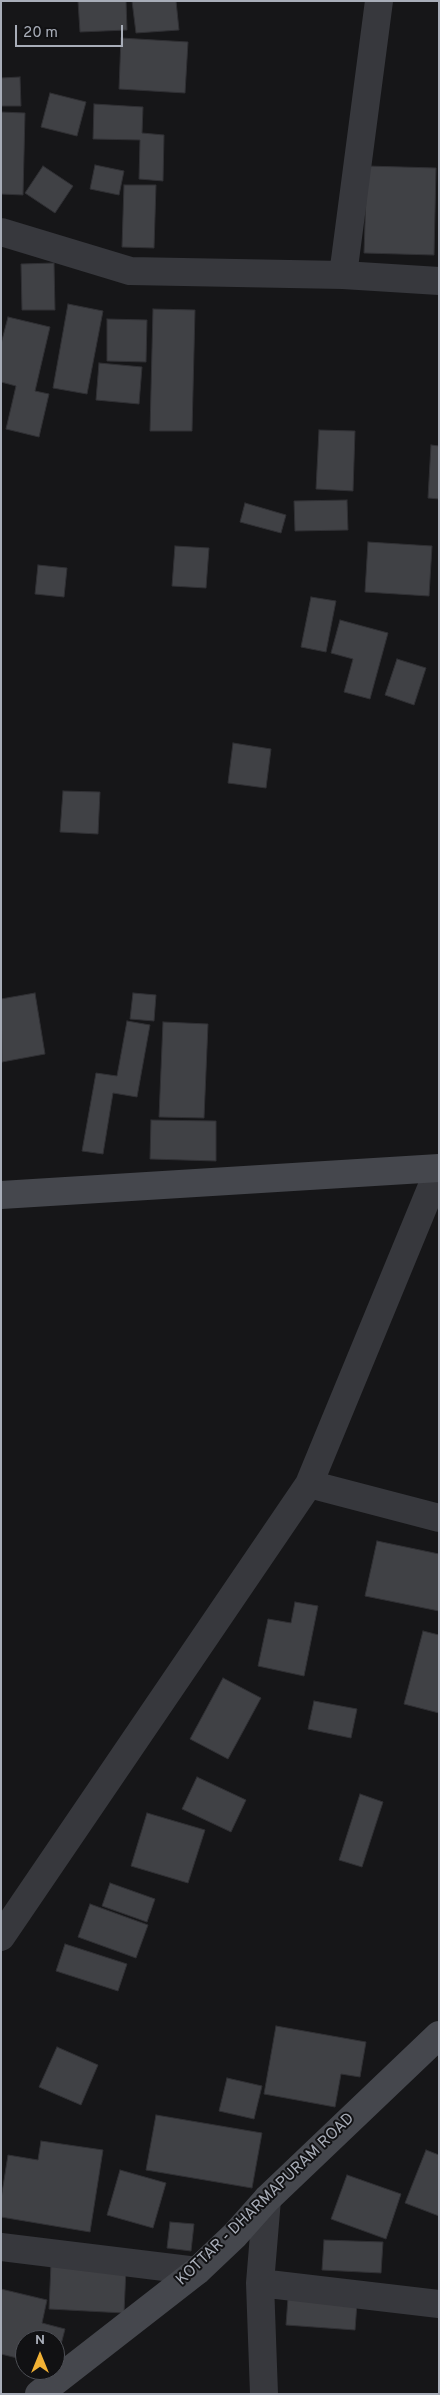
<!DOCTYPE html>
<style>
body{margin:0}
#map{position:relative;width:440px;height:2395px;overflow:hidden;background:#161618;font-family:Overpass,sans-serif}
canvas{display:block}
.frame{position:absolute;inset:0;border:2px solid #a8adb8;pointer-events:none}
.north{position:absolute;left:15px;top:2330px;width:50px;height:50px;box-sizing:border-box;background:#111113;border:1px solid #4d4f55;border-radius:50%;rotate:0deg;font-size:14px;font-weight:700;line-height:20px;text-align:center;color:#a8adb8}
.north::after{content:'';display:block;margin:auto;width:18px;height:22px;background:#f2b134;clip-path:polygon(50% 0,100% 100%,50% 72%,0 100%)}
.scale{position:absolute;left:15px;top:25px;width:108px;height:22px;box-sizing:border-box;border:2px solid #a8adb8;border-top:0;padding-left:6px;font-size:15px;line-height:18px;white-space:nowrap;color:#a8adb8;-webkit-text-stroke:4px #111113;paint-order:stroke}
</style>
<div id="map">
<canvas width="440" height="2395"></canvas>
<div class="frame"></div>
<div class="north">N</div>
<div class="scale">20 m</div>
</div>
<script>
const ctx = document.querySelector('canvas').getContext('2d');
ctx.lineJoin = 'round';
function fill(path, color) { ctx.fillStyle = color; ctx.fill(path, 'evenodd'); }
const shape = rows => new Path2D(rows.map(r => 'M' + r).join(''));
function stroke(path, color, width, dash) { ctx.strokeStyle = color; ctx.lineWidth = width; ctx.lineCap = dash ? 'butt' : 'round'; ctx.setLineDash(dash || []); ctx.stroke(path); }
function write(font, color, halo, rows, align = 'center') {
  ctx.font = font + ' Overpass,sans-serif'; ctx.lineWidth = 4; ctx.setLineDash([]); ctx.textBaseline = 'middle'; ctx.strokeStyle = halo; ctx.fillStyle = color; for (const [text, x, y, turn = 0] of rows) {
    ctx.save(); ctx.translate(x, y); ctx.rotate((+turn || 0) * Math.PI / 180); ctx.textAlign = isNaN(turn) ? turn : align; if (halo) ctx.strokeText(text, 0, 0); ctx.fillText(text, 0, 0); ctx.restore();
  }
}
const building = shape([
 [78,1,126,1,127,30,80,32,78,1],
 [132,1,176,1,179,30,136,33,132,1],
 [121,38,188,42,185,93,119,89,121,38],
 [20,77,21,106,1,106,1,78,20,77],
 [50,93,86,102,77,136,41,127,50,93],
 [94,104,143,107,142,133,164,135,163,181,139,179,140,140,93,139,94,104],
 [1,112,25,113,23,195,1,194,1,112],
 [95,165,124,171,119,195,90,189,95,165],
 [43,166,73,186,55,213,25,193,43,166],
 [367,166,436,168,434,255,364,253,367,166],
 [124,185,156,185,154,248,122,247,124,185],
 [54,263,55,310,22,310,21,264,54,263],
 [68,304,103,311,87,394,53,388,68,304],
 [153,309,195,310,192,431,150,431,153,309],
 [8,317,50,327,35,391,49,394,39,437,6,429,16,386,1,382,1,344,8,317],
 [107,319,147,320,146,362,107,361,107,319],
 [99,363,142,367,139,404,96,400,99,363],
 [319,430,355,431,353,491,316,489,319,430],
 [431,445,439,446,439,499,428,498,431,445],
 [347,500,348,530,295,531,294,501,347,500],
 [245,503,286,515,281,533,240,522,245,503],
 [368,542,432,546,429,596,365,592,368,542],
 [175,546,209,548,206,588,172,586,175,546],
 [38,565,67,568,64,597,35,594,38,565],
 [311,597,336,601,326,652,301,647,311,597],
 [340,620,388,633,370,699,344,692,353,659,331,653,340,620],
 [397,659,426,668,414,705,385,695,397,659],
 [233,743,271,749,266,788,228,783,233,743],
 [63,791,100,792,98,834,60,832,63,791],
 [35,993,45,1054,2,1062,1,999,35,993],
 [133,993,156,995,154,1021,130,1019,133,993],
 [127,1021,150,1025,137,1097,113,1093,103,1154,82,1151,96,1073,117,1076,127,1021],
 [163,1022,208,1024,204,1118,159,1117,163,1022],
 [151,1120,216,1121,216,1161,150,1159,151,1120],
 [377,1541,439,1554,439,1611,365,1596,377,1541],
 [295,1602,318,1606,304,1676,258,1666,268,1619,291,1623,295,1602],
 [423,1631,439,1635,439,1713,404,1704,423,1631],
 [223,1678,261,1698,228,1759,190,1739,223,1678],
 [314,1701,357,1709,351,1738,308,1729,314,1701],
 [197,1777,246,1800,231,1832,182,1809,197,1777],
 [360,1794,383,1802,362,1867,339,1860,360,1794],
 [147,1813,205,1830,188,1883,131,1866,147,1813],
 [110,1883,155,1899,147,1922,102,1906,110,1883],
 [90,1904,148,1925,136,1958,78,1937,90,1904],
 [65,1944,127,1964,118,1991,56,1971,65,1944],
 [276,2026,366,2042,360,2077,341,2074,335,2107,264,2094,276,2026],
 [57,2047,98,2065,81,2105,39,2087,57,2047],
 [227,2078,262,2086,254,2119,219,2111,227,2078],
 [156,2115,262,2133,252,2188,146,2170,156,2115],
 [41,2141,103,2150,90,2232,1,2217,1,2199,8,2155,38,2160,41,2141],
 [426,2150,439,2155,439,2216,405,2203,426,2150],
 [120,2170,166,2183,153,2228,107,2215,120,2170],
 [347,2175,401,2194,386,2239,331,2219,347,2175],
 [170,2222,194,2224,191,2251,167,2248,170,2222],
 [324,2240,383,2242,381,2273,322,2270,324,2240],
 [51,2264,126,2268,124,2313,49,2309,51,2264],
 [1,2289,47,2300,42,2323,65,2329,55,2368,55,2340,25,2340,25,2360,1,2354,1,2289],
 [288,2298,357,2303,355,2330,286,2325,288,2298]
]);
fill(building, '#404145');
stroke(building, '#303034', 1);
stroke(shape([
 [1,232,130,271,343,275,439,281],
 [343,275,379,1],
 [309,1484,439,1518],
 [1,1937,309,1484,439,1169],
 [1,2247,197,2271],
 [260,2283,439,2304],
 [264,2394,260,2283,267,2199]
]), '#37383d', 28);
stroke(shape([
 [1,1195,439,1168],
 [39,2394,197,2271,235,2235,267,2199,439,2035]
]), '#45474d', 28);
write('16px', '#a8adb8', '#111113', [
 ["KOTTAR - DHARMAPURAM ROAD",266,2200,-44]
]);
</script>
